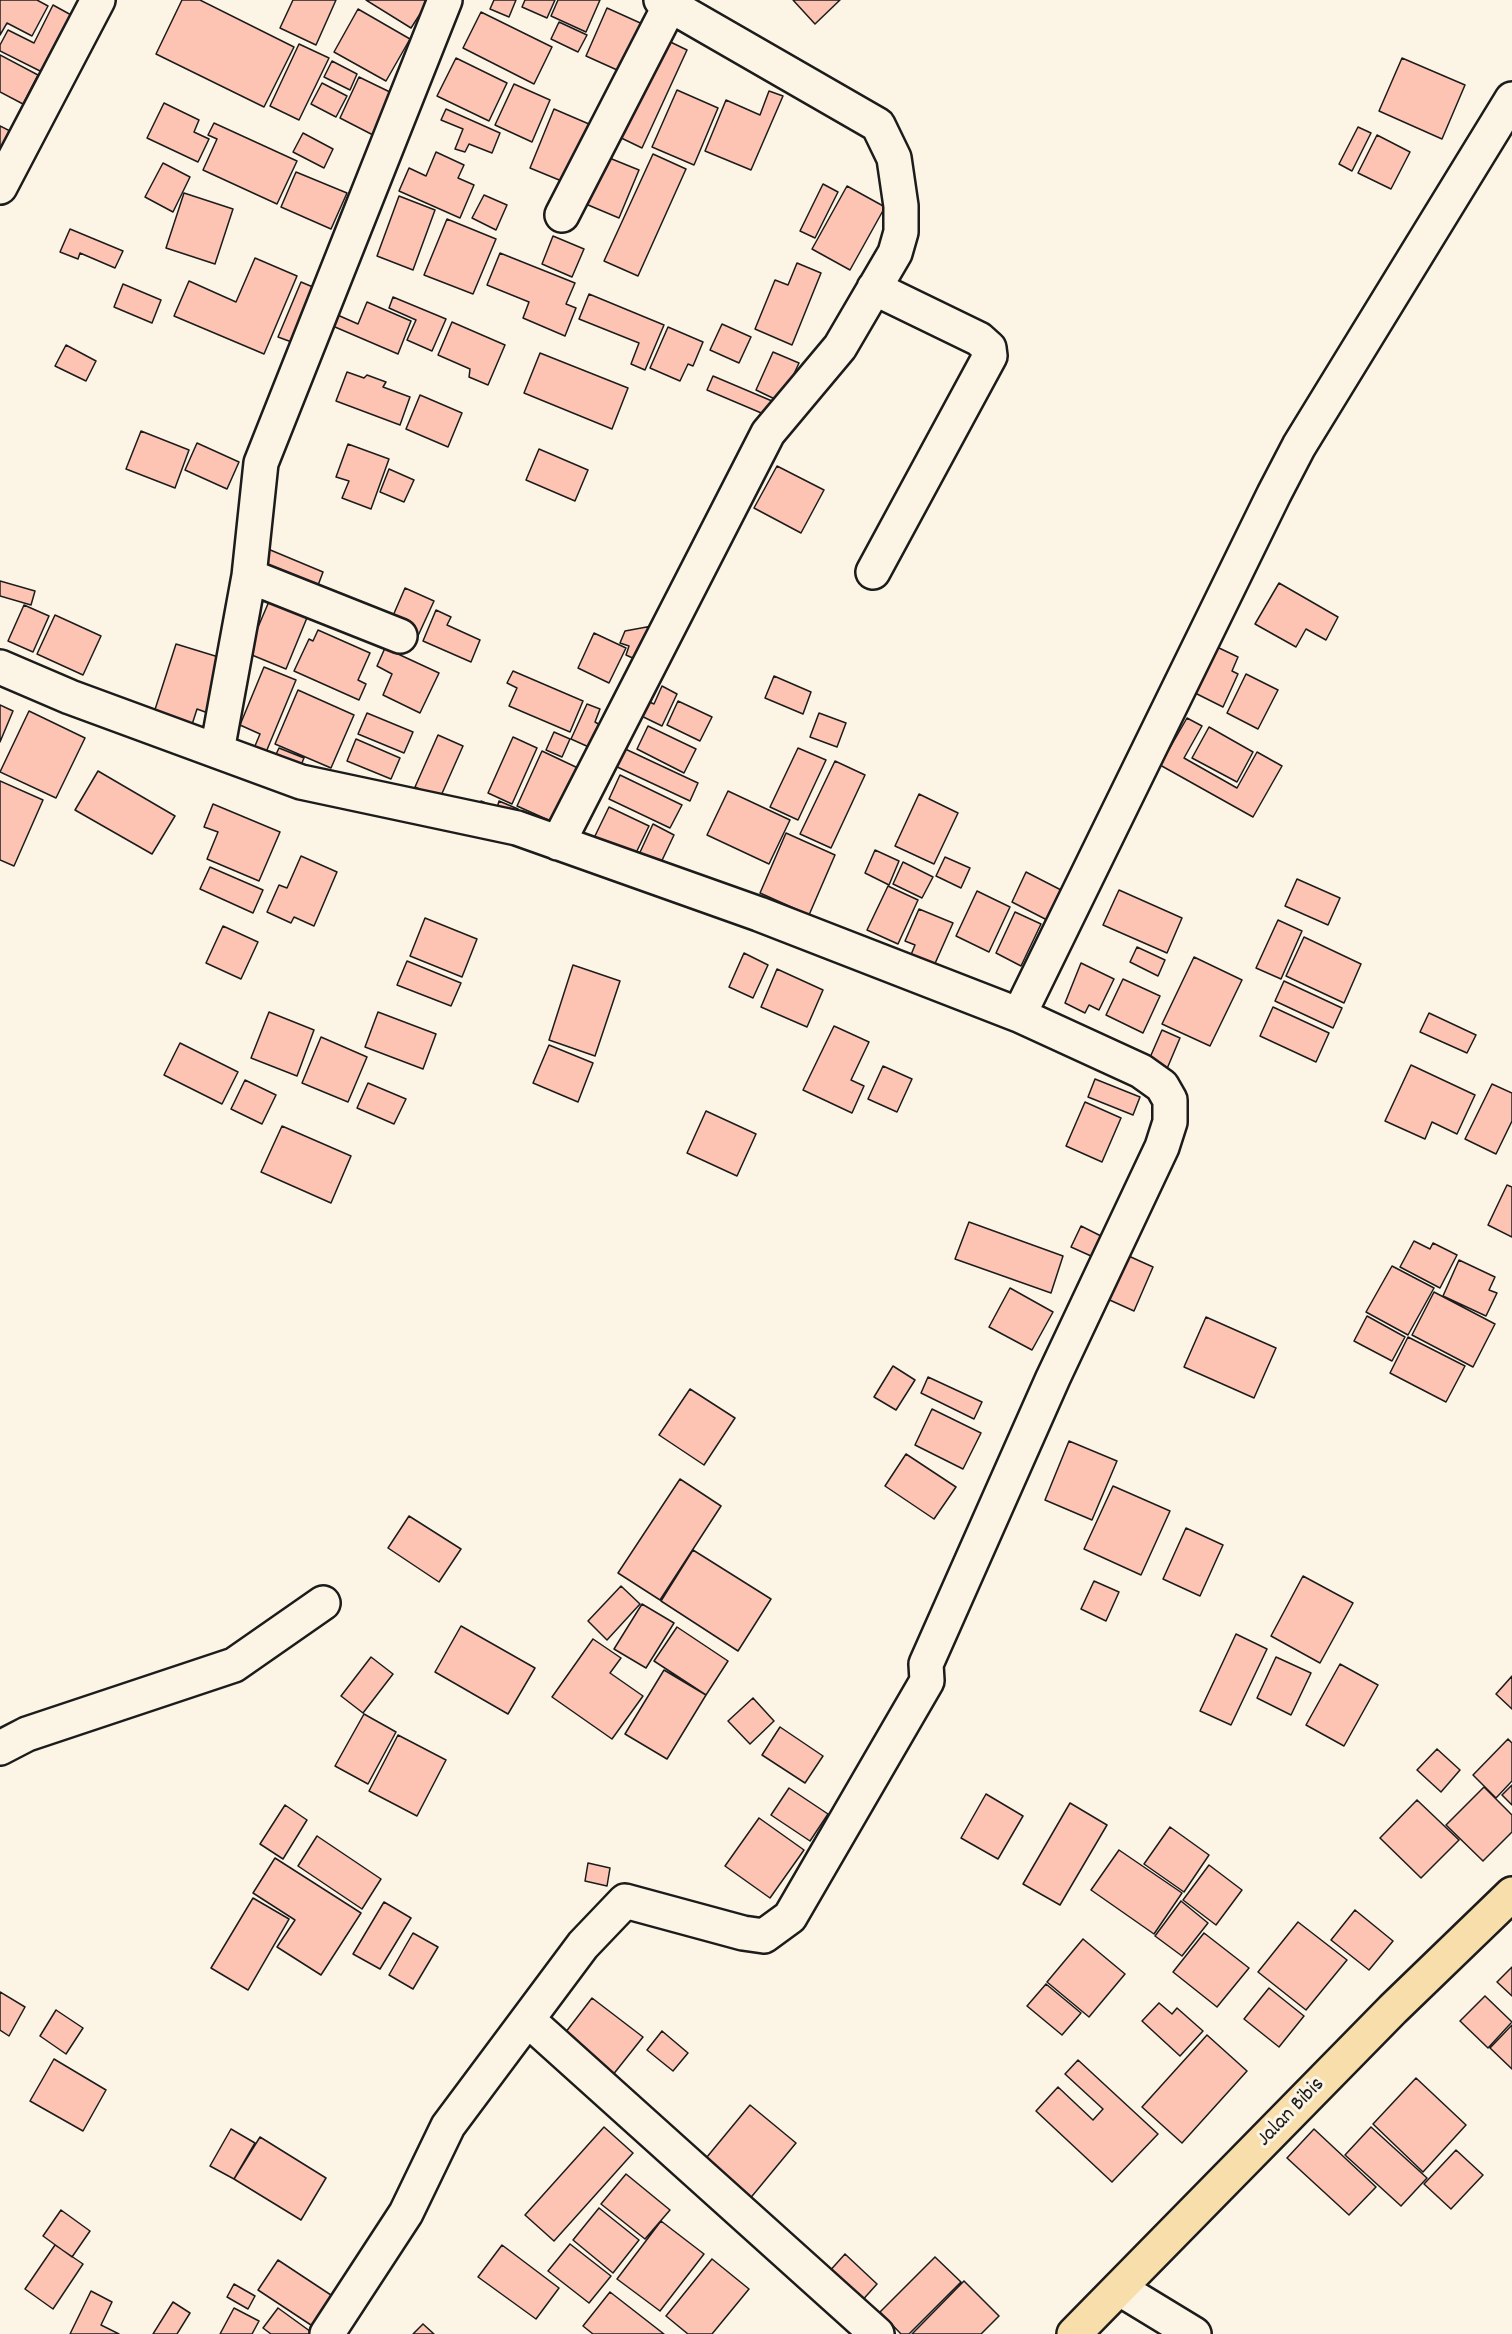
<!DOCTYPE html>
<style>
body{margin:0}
canvas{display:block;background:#fcf5e5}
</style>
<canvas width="1512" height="2334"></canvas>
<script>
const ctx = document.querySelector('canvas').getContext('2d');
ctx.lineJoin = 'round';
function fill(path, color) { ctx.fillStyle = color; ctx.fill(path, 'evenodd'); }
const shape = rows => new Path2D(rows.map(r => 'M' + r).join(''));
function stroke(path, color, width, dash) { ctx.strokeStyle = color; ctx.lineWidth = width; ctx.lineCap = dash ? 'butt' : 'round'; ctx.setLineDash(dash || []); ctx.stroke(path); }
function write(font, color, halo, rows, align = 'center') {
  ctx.font = font + ' Dekko,sans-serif'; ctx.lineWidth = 6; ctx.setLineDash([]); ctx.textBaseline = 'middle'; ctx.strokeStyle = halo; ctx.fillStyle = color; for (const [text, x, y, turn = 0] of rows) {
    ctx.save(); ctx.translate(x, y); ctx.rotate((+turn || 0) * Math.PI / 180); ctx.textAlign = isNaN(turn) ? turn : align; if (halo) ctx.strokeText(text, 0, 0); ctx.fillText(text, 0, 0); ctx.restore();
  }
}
const building = shape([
 [0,0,37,0,48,6,32,36,7,23,0,35,0,0],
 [182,0,200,0,294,47,264,107,156,54,182,0],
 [293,0,336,0,316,45,280,28,293,0],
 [366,0,429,0,411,28,366,0],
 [494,0,516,0,509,17,490,9,494,0],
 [525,0,555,0,547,18,522,7,525,0],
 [558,0,600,0,586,32,551,16,558,0],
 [793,0,840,0,815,24,793,0],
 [53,5,73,16,44,73,0,51,0,45,8,30,34,43,53,5],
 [607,8,647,26,626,74,586,56,607,8],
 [358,9,410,39,386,81,334,52,358,9],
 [481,12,552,47,534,84,463,48,481,12],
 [559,22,587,35,578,52,551,39,559,22],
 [658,36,687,50,642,148,613,134,658,36],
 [299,44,329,58,299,120,270,106,299,44],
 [0,55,38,75,23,104,0,92,0,55],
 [456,58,507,83,489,121,437,96,456,58],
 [1402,58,1465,85,1442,139,1379,111,1402,58],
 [332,61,357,74,350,90,324,77,332,61],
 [359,77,394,94,373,135,340,118,359,77],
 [322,83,347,96,336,117,311,104,322,83],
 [514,84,550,100,532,142,495,125,514,84],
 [677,90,718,108,694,165,652,147,677,90],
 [769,91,783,96,751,170,705,151,726,100,760,115,769,91],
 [164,103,199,120,194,132,209,139,198,162,147,138,164,103],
 [446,109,500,133,492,153,469,144,465,152,455,149,463,129,441,120,446,109],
 [554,109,589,124,564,182,530,168,554,109],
 [214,123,297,161,277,204,203,170,217,139,208,135,214,123],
 [0,126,14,133,0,160,0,126],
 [1358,127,1371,133,1352,171,1339,164,1358,127],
 [303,133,333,149,324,168,293,152,303,133],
 [1377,135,1410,152,1391,189,1358,173,1377,135],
 [436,152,464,165,458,178,474,185,460,218,399,191,409,168,426,176,436,152],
 [653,154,686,169,638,276,604,261,653,154],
 [602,155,639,170,619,218,581,202,602,155],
 [163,163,190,177,173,212,145,197,163,163],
 [296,172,347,193,331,229,281,207,296,172],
 [823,184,838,192,815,238,800,231,823,184],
 [847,186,885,207,850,270,812,249,847,186],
 [184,193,233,209,215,264,166,248,184,193],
 [484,195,507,205,496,230,472,218,484,195],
 [399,196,435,210,413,270,377,256,399,196],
 [447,219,496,239,473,294,424,275,447,219],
 [70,229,123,251,115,268,80,253,78,259,60,252,70,229],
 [553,236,584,249,572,277,542,264,553,236],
 [500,253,575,283,566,304,576,308,565,336,523,318,529,302,487,285,500,253],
 [255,258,297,276,264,354,174,316,189,281,236,302,255,258],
 [797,263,821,273,792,345,755,329,775,280,788,285,797,263],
 [301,282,320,290,297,344,278,337,301,282],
 [123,284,161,300,152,323,114,307,123,284],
 [589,294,664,325,645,370,631,364,639,343,579,319,589,294],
 [393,297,446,319,432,351,407,340,416,320,389,308,393,297],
 [367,302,411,321,398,354,328,324,333,313,358,324,367,302],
 [452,322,505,345,488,385,469,377,470,369,438,355,452,322],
 [722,324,751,337,739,363,710,350,722,324],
 [668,327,703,342,693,366,688,364,680,381,650,368,668,327],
 [66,345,96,361,86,381,55,366,66,345],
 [773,352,799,363,781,402,756,390,773,352],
 [540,353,628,388,612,429,524,393,540,353],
 [347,372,364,378,367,375,386,382,383,387,410,397,400,425,336,401,347,372],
 [713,376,772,401,766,415,707,390,713,376],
 [420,395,462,413,448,447,406,429,420,395],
 [141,431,189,450,175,488,126,469,141,431],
 [197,443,239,462,227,489,185,470,197,443],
 [348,444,389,459,371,509,342,498,349,481,336,477,348,444],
 [539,449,588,470,575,501,526,480,539,449],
 [777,466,824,490,801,533,754,508,777,466],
 [389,469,414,480,404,502,380,492,389,469],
 [268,549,323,572,314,596,259,573,268,549],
 [0,581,35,591,31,605,0,596,0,581],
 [1279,583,1338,617,1326,640,1306,629,1296,647,1255,624,1279,583],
 [405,588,434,601,417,638,389,625,405,588],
 [273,592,311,608,286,669,247,653,273,592],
 [24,605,49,616,33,652,8,641,24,605],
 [436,610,451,617,447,625,480,640,471,662,423,641,436,610],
 [55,615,101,636,83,675,37,654,55,615],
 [652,626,637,660,626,655,629,646,620,643,625,631,652,626],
 [318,630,370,653,358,680,366,684,359,700,294,671,309,639,313,641,318,630],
 [594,633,626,648,609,683,578,668,594,633],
 [176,644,225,659,208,713,197,709,189,734,151,722,176,644],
 [1217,647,1238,657,1232,671,1238,674,1223,707,1195,693,1217,647],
 [385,648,439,673,420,713,383,695,392,674,377,666,385,648],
 [264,667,296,680,264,757,252,753,260,734,240,725,264,667],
 [513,671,583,701,570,732,509,706,517,688,507,683,513,671],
 [1246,674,1278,690,1258,729,1227,713,1246,674],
 [774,676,811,692,803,714,765,698,774,676],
 [662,686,677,694,662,726,629,710,636,696,654,704,662,686],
 [298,690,354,715,331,768,275,744,298,690],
 [678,701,712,717,700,741,667,725,678,701],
 [587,704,600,709,595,722,602,726,591,748,571,739,587,704],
 [0,705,13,711,0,742,0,705],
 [29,711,85,738,56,798,0,772,29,711],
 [367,713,413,732,404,753,358,734,367,713],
 [819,713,846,723,837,747,810,737,819,713],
 [1187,718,1202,726,1184,758,1237,788,1257,752,1282,766,1253,817,1160,765,1187,718],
 [648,726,696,749,684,773,637,749,648,726],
 [1209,727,1253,752,1237,782,1192,758,1209,727],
 [554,732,570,739,562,757,546,750,554,732],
 [438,735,463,746,436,807,417,798,421,790,415,787,438,735],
 [513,737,537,748,512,804,488,793,513,737],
 [356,739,400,758,391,779,347,761,356,739],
 [621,747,698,783,690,801,613,765,621,747],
 [279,748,304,758,296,777,271,765,279,748],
 [798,748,826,760,798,820,770,807,798,748],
 [542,751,580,769,555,823,517,806,542,751],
 [835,761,865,775,831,848,800,834,835,761],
 [98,771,175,816,152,854,75,810,98,771],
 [620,775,682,805,670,828,609,799,620,775],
 [0,781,43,800,14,866,0,860,0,781],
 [728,791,790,820,769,864,707,835,728,791],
 [919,794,958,813,934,864,895,846,919,794],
 [481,801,497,808,499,801,518,809,511,825,477,812,481,801],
 [213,804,280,832,259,881,207,859,218,832,204,827,213,804],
 [609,807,649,826,634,857,594,838,609,807],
 [653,824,674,835,657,871,636,861,653,824],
 [786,833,835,855,809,915,760,893,786,833],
 [875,850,899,861,889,885,865,873,875,850],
 [301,856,337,872,314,926,294,917,291,923,267,912,279,885,287,888,301,856],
 [945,857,970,868,961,888,936,876,945,857],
 [903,862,933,877,922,898,893,884,903,862],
 [210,867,263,890,253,913,200,889,210,867],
 [1026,872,1063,891,1049,921,1012,902,1026,872],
 [1297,879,1340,898,1328,925,1285,906,1297,879],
 [888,886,918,900,898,944,867,930,888,886],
 [1119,890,1182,918,1167,953,1103,925,1119,890],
 [977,891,1010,907,989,952,956,936,977,891],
 [919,909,953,923,929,977,906,967,915,945,905,941,919,909],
 [1015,912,1041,924,1021,966,996,953,1015,912],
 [425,918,477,939,462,977,410,956,425,918],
 [1278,920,1302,931,1281,979,1256,968,1278,920],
 [223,926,258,942,241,979,206,963,223,926],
 [1304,937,1361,964,1344,1003,1286,976,1304,937],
 [1137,947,1165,960,1158,976,1130,962,1137,947],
 [744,953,768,965,753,998,729,987,744,953],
 [1194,957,1242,980,1210,1046,1162,1024,1194,957],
 [407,961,461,983,451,1006,397,985,407,961],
 [1081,963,1114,979,1099,1010,1089,1005,1085,1013,1065,1003,1081,963],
 [573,965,620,981,595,1056,549,1040,573,965],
 [777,969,823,990,807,1027,761,1007,777,969],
 [1123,979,1160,996,1143,1033,1106,1015,1123,979],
 [1284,981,1342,1008,1333,1028,1275,1001,1284,981],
 [1273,1007,1329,1033,1316,1062,1260,1036,1273,1007],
 [269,1012,314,1030,297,1076,251,1058,269,1012],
 [378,1012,436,1034,423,1069,365,1047,378,1012],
 [1429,1013,1476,1035,1467,1053,1420,1032,1429,1013],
 [834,1026,869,1042,851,1080,864,1086,852,1113,803,1090,834,1026],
 [1162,1030,1180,1038,1166,1071,1148,1062,1162,1030],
 [321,1037,367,1057,348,1102,302,1083,321,1037],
 [180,1043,238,1072,222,1104,164,1075,180,1043],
 [549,1045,593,1063,578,1102,533,1083,549,1045],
 [1411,1065,1475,1095,1457,1134,1432,1122,1425,1139,1385,1121,1411,1065],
 [883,1066,912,1079,897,1112,868,1099,883,1066],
 [1095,1079,1140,1097,1133,1115,1088,1097,1095,1079],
 [245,1080,276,1095,262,1124,231,1109,245,1080],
 [368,1083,406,1099,394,1124,357,1108,368,1083],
 [1492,1084,1512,1093,1512,1121,1496,1154,1465,1139,1492,1084],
 [1085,1102,1121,1118,1102,1162,1066,1146,1085,1102],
 [706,1111,756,1134,737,1176,687,1153,706,1111],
 [282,1126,351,1156,331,1203,261,1172,282,1126],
 [1507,1185,1512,1187,1512,1237,1488,1225,1507,1185],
 [969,1222,1063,1256,1051,1293,955,1259,969,1222],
 [1081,1226,1101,1236,1091,1256,1071,1247,1081,1226],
 [1414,1241,1430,1249,1433,1243,1457,1255,1440,1288,1400,1267,1414,1241],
 [1122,1253,1153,1267,1134,1311,1103,1297,1122,1253],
 [1459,1260,1495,1277,1489,1290,1497,1293,1486,1316,1443,1296,1459,1260],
 [1392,1266,1434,1288,1408,1335,1366,1312,1392,1266],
 [1010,1288,1053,1312,1032,1350,989,1327,1010,1288],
 [1434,1292,1495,1324,1473,1367,1412,1335,1434,1292],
 [1367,1316,1405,1337,1392,1361,1354,1341,1367,1316],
 [1206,1317,1276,1348,1254,1398,1184,1367,1206,1317],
 [1408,1337,1465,1366,1446,1402,1390,1373,1408,1337],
 [893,1366,915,1380,896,1410,874,1397,893,1366],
 [928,1377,982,1402,974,1419,921,1393,928,1377],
 [690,1389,735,1418,704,1465,659,1435,690,1389],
 [932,1409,981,1433,963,1469,915,1445,932,1409],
 [1069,1441,1117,1461,1092,1520,1045,1500,1069,1441],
 [906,1454,956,1487,934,1519,885,1486,906,1454],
 [680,1479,721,1506,660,1600,618,1573,680,1479],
 [1113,1486,1170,1511,1141,1575,1084,1549,1113,1486],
 [409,1516,461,1549,439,1582,388,1548,409,1516],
 [1186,1528,1223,1545,1200,1596,1163,1579,1186,1528],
 [693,1550,771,1599,738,1651,661,1601,693,1550],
 [1303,1576,1353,1603,1320,1663,1271,1636,1303,1576],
 [1094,1581,1119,1592,1106,1621,1081,1609,1094,1581],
 [621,1586,640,1604,607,1640,588,1621,621,1586],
 [642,1604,674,1623,646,1668,614,1649,642,1604],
 [461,1626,535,1668,508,1714,435,1672,461,1626],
 [677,1627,728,1661,706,1695,654,1661,677,1627],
 [1236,1634,1267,1649,1231,1725,1200,1711,1236,1634],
 [593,1639,621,1658,610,1673,643,1696,612,1739,552,1697,593,1639],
 [371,1657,393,1674,363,1713,341,1696,371,1657],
 [1276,1657,1311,1673,1291,1715,1257,1698,1276,1657],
 [1340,1664,1378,1685,1344,1746,1306,1725,1340,1664],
 [664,1670,706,1695,667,1759,625,1734,664,1670],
 [1512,1676,1512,1709,1496,1694,1512,1676],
 [753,1698,774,1721,750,1744,728,1721,753,1698],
 [364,1714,396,1732,368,1784,335,1766,364,1714],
 [780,1727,823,1756,805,1783,762,1755,780,1727],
 [398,1735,446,1760,417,1816,369,1791,398,1735],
 [1508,1739,1512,1743,1512,1781,1496,1798,1473,1775,1508,1739],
 [1437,1749,1460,1770,1441,1792,1417,1770,1437,1749],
 [1512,1785,1512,1805,1502,1795,1512,1785],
 [1484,1787,1512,1815,1512,1832,1483,1861,1446,1825,1484,1787],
 [789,1788,828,1814,810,1841,771,1815,789,1788],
 [986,1794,1023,1816,998,1859,961,1838,986,1794],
 [1417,1800,1459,1840,1421,1878,1380,1838,1417,1800],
 [1070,1803,1107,1825,1060,1905,1023,1884,1070,1803],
 [285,1805,307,1820,283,1859,260,1844,285,1805],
 [759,1818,804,1850,770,1898,725,1866,759,1818],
 [1170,1827,1209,1855,1184,1892,1144,1864,1170,1827],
 [317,1836,381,1879,362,1909,298,1866,317,1836],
 [1119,1850,1182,1893,1154,1934,1091,1890,1119,1850],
 [275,1858,361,1913,321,1975,277,1947,295,1920,253,1893,275,1858],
 [588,1863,610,1868,607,1886,585,1881,588,1863],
 [1209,1865,1242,1890,1216,1925,1183,1900,1209,1865],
 [253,1898,289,1919,248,1990,211,1968,253,1898],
 [1181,1901,1208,1923,1182,1956,1155,1936,1181,1901],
 [384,1902,411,1918,380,1969,353,1954,384,1902],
 [1355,1910,1393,1941,1369,1970,1331,1940,1355,1910],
 [1298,1922,1347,1960,1306,2010,1258,1972,1298,1922],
 [413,1933,438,1947,413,1989,389,1975,413,1933],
 [1204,1933,1249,1968,1217,2007,1173,1972,1204,1933],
 [1083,1939,1125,1974,1089,2017,1047,1982,1083,1939],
 [1512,1967,1512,1996,1497,1982,1512,1967],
 [1046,1984,1081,2013,1062,2035,1027,2006,1046,1984],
 [1269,1988,1304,2016,1279,2047,1244,2019,1269,1988],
 [0,1992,25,2007,9,2036,0,2030,0,1992],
 [1485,1996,1512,2022,1488,2048,1460,2021,1485,1996],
 [592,1998,643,2037,612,2076,562,2037,592,1998],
 [1159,2003,1172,2014,1177,2008,1203,2031,1180,2056,1142,2021,1159,2003],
 [56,2010,83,2028,66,2054,40,2036,56,2010],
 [1512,2025,1512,2069,1490,2048,1512,2025],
 [662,2031,688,2053,673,2071,647,2050,662,2031],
 [1207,2035,1247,2071,1182,2143,1142,2107,1207,2035],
 [54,2059,106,2090,83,2131,30,2101,54,2059],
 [1078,2060,1158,2134,1112,2182,1036,2111,1058,2087,1093,2120,1103,2109,1065,2074,1078,2060],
 [1416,2078,1466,2125,1423,2172,1373,2124,1416,2078],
 [750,2105,796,2143,748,2201,702,2163,750,2105],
 [604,2127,633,2153,554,2241,525,2215,604,2127],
 [1371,2127,1427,2178,1401,2206,1345,2155,1371,2127],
 [231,2129,255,2143,234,2179,210,2166,231,2129],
 [1314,2129,1376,2187,1349,2215,1287,2158,1314,2129],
 [260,2137,326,2178,301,2220,234,2179,260,2137],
 [1456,2150,1483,2175,1451,2209,1424,2184,1456,2150],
 [626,2174,670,2210,645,2239,601,2204,626,2174],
 [599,2208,639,2240,613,2273,573,2240,599,2208],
 [61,2210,90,2231,72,2257,43,2236,61,2210],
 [661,2221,704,2254,660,2311,617,2279,661,2221],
 [570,2244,611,2276,589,2303,548,2271,570,2244],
 [55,2245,83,2264,53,2309,25,2289,55,2245],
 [502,2245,559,2288,536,2319,478,2277,502,2245],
 [845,2254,877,2284,859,2304,827,2274,845,2254],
 [935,2257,961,2282,909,2334,901,2334,880,2312,935,2257],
 [712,2259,749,2289,712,2334,688,2334,666,2316,712,2259],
 [278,2260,337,2299,317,2329,258,2290,278,2260],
 [964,2281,999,2316,981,2334,912,2334,964,2281],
 [234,2284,255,2296,248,2309,227,2297,234,2284],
 [91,2291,112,2302,101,2325,119,2334,70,2334,91,2291],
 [610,2292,664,2334,593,2334,583,2326,610,2292],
 [173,2302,190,2313,177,2334,153,2334,173,2302],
 [234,2308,259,2321,252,2334,220,2334,234,2308],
 [278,2308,314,2334,271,2334,263,2328,278,2308],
 [423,2324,434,2334,413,2334,423,2324]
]);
fill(building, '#fdc4b4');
stroke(building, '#1c1c1c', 1.5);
const minor = shape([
 [0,187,98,0],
 [562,215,670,5],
 [873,572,990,356,989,348,979,339,874,288],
 [249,576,400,636],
 [0,667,70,697,301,782,517,828,759,914,1019,1015,1141,1071,1162,1086,1170,1100,1170,1122,1162,1147,1053,1378,926,1664,927,1681,790,1917,764,1936,743,1933,625,1901,583,1945,448,2126,406,2213,327,2334],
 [217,751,249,576,261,463,445,0],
 [558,843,768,433,840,347,895,253,901,232,901,206,894,158,878,125,661,0],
 [1019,1015,1274,494,1299,446,1512,99],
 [0,1748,27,1734,234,1665,323,1603],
 [528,2020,877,2334],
 [1120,2289,1194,2334]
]);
const major = shape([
 [1074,2334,1393,2009,1512,1894]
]);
stroke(minor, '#1c1c1c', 38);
stroke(major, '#1c1c1c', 38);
stroke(minor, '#fcf5e5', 33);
stroke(major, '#f8deab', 33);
write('22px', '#1c1c1c', '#fcf5e5', [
 ["Jalan Bibis",1292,2113,-46]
]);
</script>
